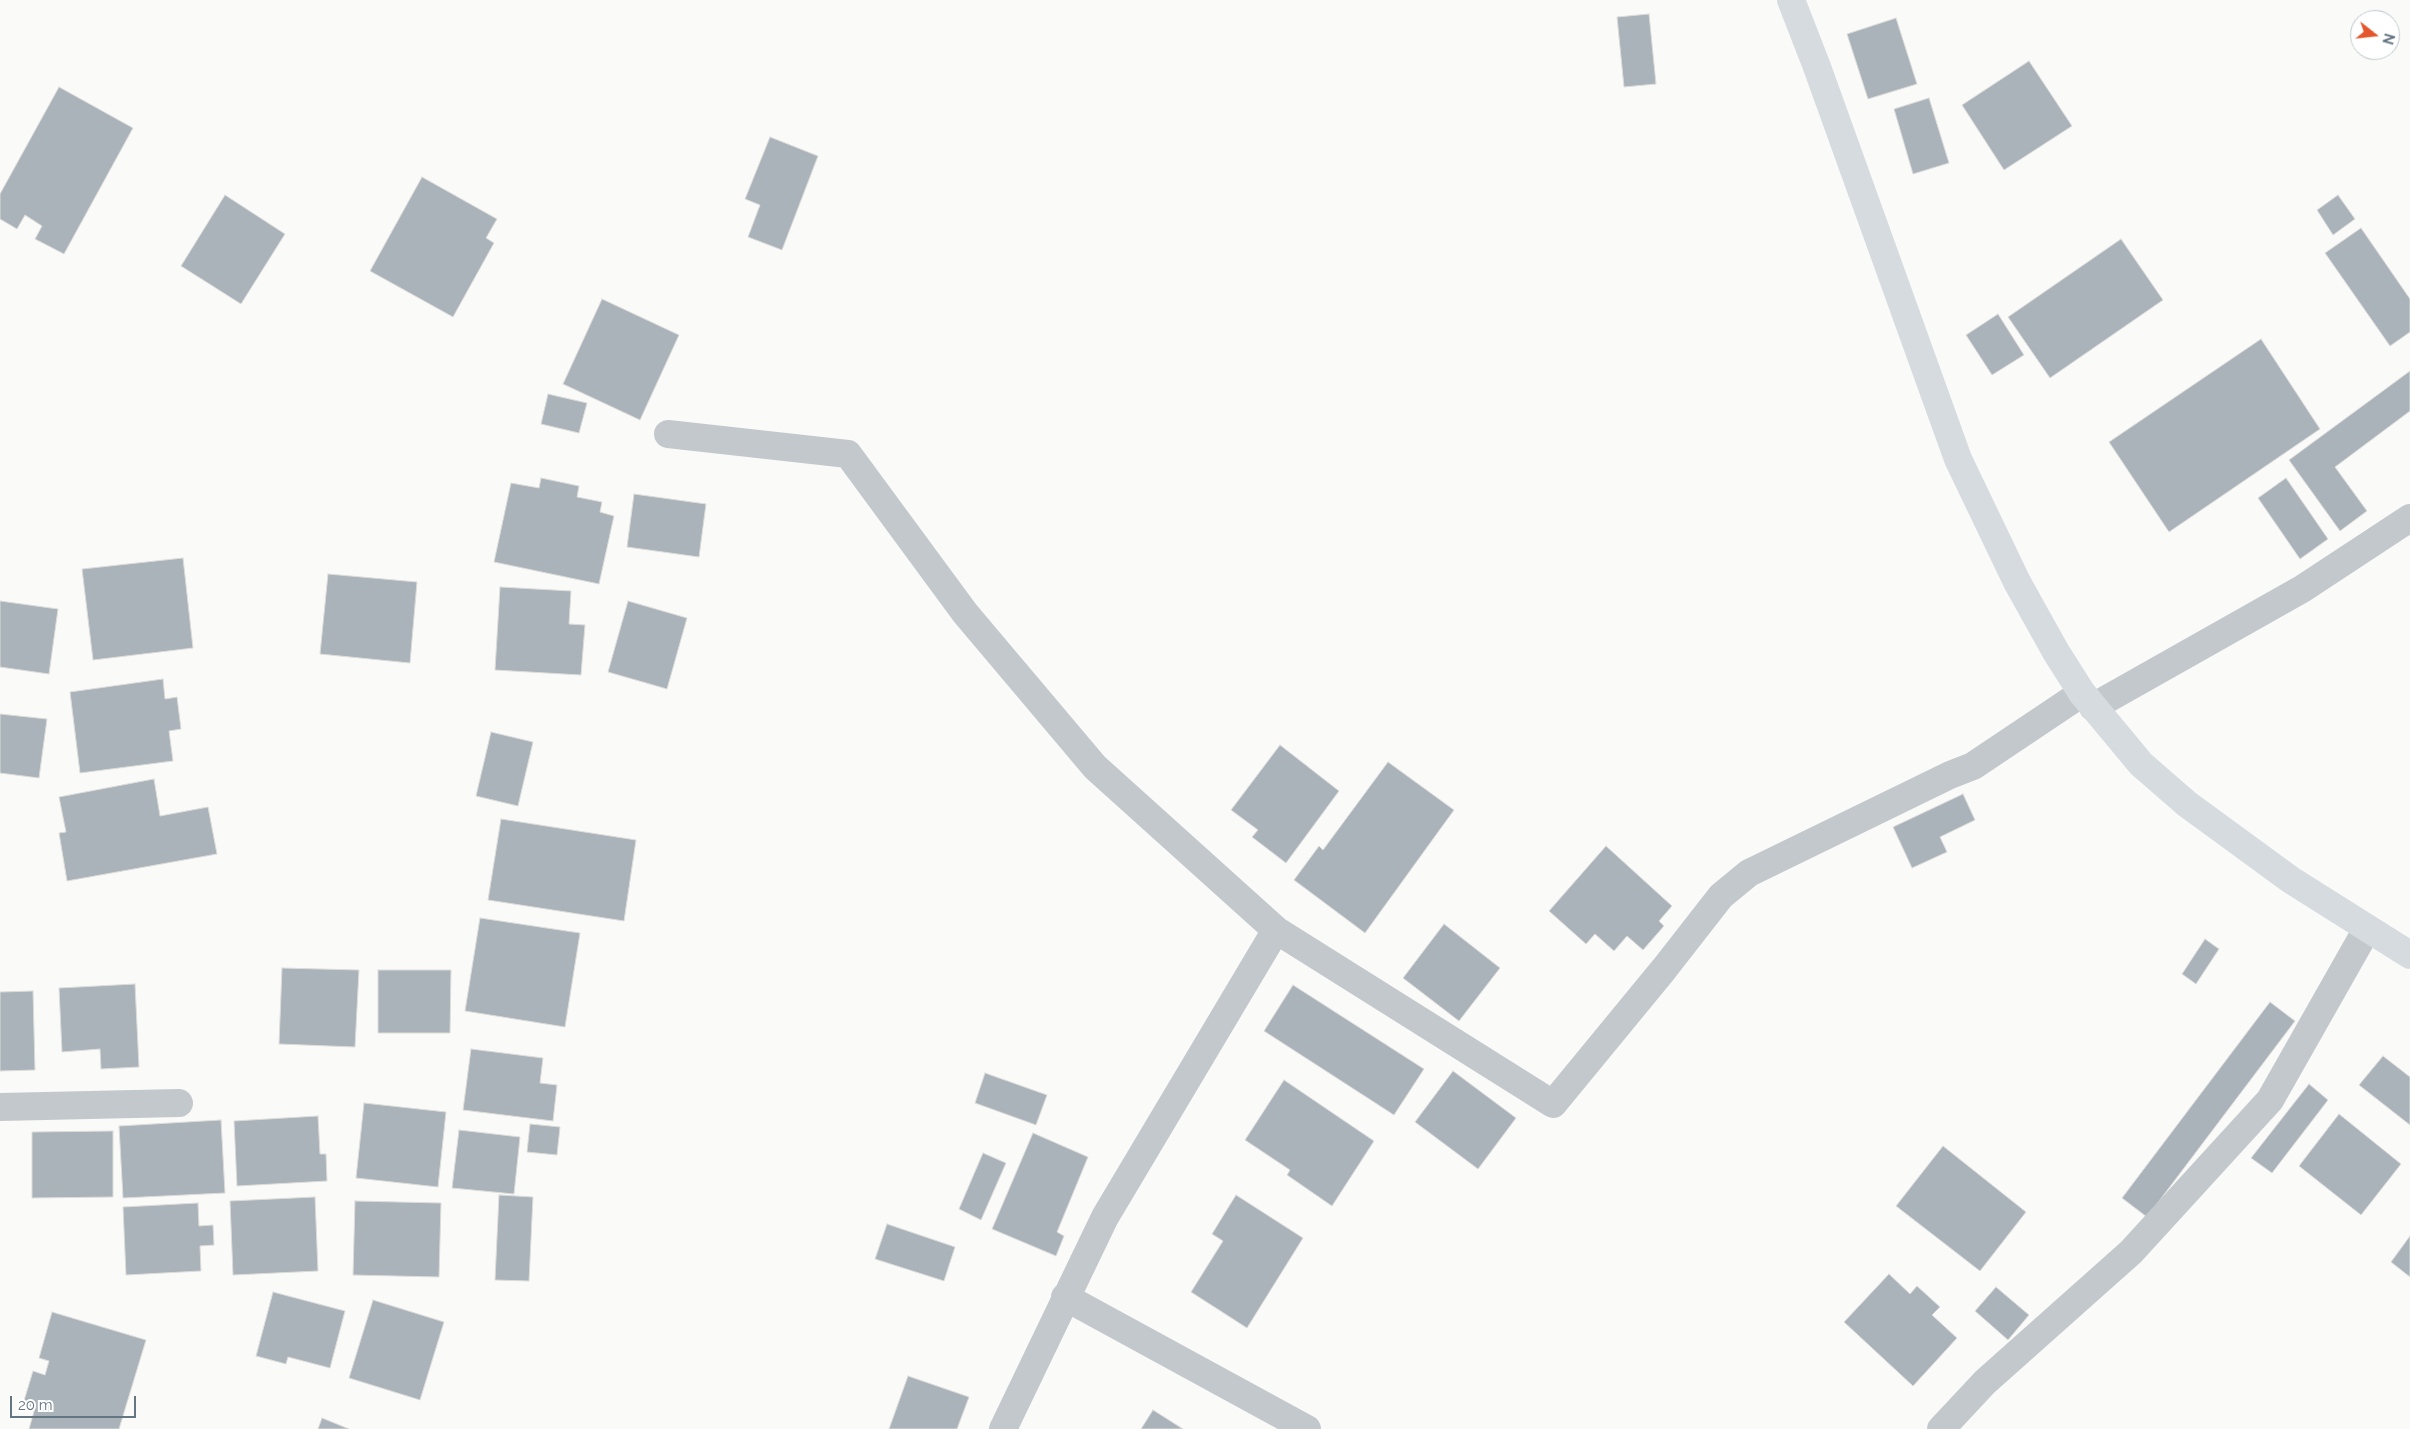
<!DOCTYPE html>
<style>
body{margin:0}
#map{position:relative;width:2410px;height:1429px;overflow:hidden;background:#fafaf8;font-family:Raleway,sans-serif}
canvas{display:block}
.north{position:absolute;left:2350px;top:10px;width:50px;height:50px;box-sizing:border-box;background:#fff;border:1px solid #c1c8cd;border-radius:50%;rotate:106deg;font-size:14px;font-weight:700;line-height:20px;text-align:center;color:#657683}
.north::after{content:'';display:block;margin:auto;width:18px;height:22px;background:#e4572e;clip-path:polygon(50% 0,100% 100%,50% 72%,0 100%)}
.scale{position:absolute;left:10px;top:1396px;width:126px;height:22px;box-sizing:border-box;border:2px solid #657683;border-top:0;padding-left:6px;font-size:15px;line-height:18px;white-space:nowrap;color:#657683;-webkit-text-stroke:4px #fff;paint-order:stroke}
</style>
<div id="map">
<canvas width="2410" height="1429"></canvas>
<div class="north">N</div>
<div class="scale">20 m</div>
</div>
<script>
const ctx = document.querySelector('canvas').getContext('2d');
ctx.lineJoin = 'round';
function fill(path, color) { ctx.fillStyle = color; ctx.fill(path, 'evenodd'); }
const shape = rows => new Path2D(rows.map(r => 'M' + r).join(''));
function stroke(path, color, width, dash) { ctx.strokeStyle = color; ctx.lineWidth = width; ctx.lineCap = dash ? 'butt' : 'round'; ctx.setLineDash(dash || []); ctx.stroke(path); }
const building = shape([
 [1649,14,1656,84,1624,87,1617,17,1649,14],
 [1896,18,1917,84,1868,99,1847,34,1896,18],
 [2029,61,2072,126,2004,170,1962,105,2029,61],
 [59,87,133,128,64,254,35,239,42,226,25,215,17,229,0,219,0,194,59,87],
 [1929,98,1949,163,1913,174,1894,109,1929,98],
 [770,137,818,156,782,250,748,237,760,205,745,199,770,137],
 [422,177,497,219,486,238,494,243,453,317,370,271,422,177],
 [225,195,285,234,241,304,181,266,225,195],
 [2338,195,2355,219,2333,235,2317,210,2338,195],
 [2361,228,2410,299,2410,332,2390,346,2325,253,2361,228],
 [2121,239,2163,300,2050,378,2008,317,2121,239],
 [602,299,679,335,640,420,563,384,602,299],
 [1998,314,2024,355,1992,375,1966,335,1998,314],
 [2261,339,2320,429,2169,532,2109,442,2261,339],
 [2410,371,2410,411,2335,467,2367,511,2340,531,2289,460,2410,371],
 [548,394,587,403,579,433,541,424,548,394],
 [541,478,579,486,577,497,602,502,600,512,614,516,599,584,494,562,511,483,539,488,541,478],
 [2286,478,2328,539,2300,559,2258,498,2286,478],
 [634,494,706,504,699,557,627,547,634,494],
 [183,558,193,648,93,660,82,569,183,558],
 [328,574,417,582,410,663,320,654,328,574],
 [500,587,571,591,569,624,585,625,581,675,495,670,500,587],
 [0,601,58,609,49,674,0,667,0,601],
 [628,601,687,618,667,689,608,672,628,601],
 [163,679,165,699,177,697,181,729,169,731,173,761,80,773,70,692,163,679],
 [0,714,47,719,39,778,0,773,0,714],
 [491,732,533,742,518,806,476,796,491,732],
 [1280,745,1339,791,1286,863,1252,837,1258,830,1231,810,1280,745],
 [1388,762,1454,810,1365,933,1294,880,1319,846,1323,850,1388,762],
 [154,779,160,816,208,807,217,854,67,881,59,833,66,832,59,797,154,779],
 [1963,794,1975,820,1940,837,1947,852,1912,868,1893,827,1963,794],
 [501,819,636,840,624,921,488,900,501,819],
 [1606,846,1672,906,1659,921,1664,926,1643,950,1627,936,1614,951,1595,934,1586,944,1549,911,1606,846],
 [480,918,580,933,565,1027,465,1011,480,918],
 [1444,924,1500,968,1459,1021,1403,978,1444,924],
 [2205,939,2219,949,2196,984,2182,974,2205,939],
 [282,968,359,970,355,1047,279,1044,282,968],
 [378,970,451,970,450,1033,378,1033,378,970],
 [135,984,139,1067,101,1069,100,1049,62,1052,59,988,135,984],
 [1293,985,1424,1069,1394,1115,1264,1031,1293,985],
 [33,991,35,1070,0,1071,0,992,33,991],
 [2270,1002,2295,1021,2147,1217,2122,1198,2270,1002],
 [471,1049,543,1058,540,1083,557,1085,553,1121,463,1110,471,1049],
 [2383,1056,2410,1077,2410,1125,2359,1085,2383,1056],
 [1453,1071,1516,1118,1478,1169,1415,1122,1453,1071],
 [985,1073,1047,1095,1036,1125,975,1103,985,1073],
 [1284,1080,1374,1141,1332,1206,1287,1175,1290,1170,1245,1140,1284,1080],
 [2309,1084,2328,1100,2272,1173,2251,1158,2309,1084],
 [364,1103,446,1112,438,1187,356,1178,364,1103],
 [2339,1114,2401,1164,2361,1215,2299,1166,2339,1114],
 [318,1116,320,1154,326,1154,327,1181,237,1186,234,1121,318,1116],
 [221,1120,225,1193,123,1198,119,1126,221,1120],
 [530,1124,560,1127,557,1155,527,1152,530,1124],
 [459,1130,520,1137,514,1194,452,1188,459,1130],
 [113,1131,113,1197,32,1198,32,1132,113,1131],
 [1033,1133,1088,1157,1057,1232,1064,1236,1056,1256,992,1229,1033,1133],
 [1943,1146,2026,1212,1980,1271,1896,1206,1943,1146],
 [983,1153,1006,1163,981,1220,959,1209,983,1153],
 [499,1195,533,1197,529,1281,495,1280,499,1195],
 [1236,1195,1303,1238,1247,1328,1191,1292,1223,1241,1212,1234,1236,1195],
 [315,1197,318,1271,233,1275,230,1201,315,1197],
 [355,1201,441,1203,439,1277,353,1275,355,1201],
 [198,1203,199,1226,213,1225,214,1245,200,1246,201,1271,126,1275,123,1207,198,1203],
 [887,1224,955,1247,944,1281,875,1259,887,1224],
 [2410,1236,2410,1277,2391,1262,2410,1236],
 [1889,1274,1910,1294,1917,1286,1940,1307,1932,1315,1957,1338,1913,1386,1844,1322,1889,1274],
 [1996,1287,2029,1315,2008,1340,1975,1311,1996,1287],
 [273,1292,345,1311,330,1368,288,1357,286,1364,256,1356,273,1292],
 [373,1300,444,1322,420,1400,349,1378,373,1300],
 [52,1312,146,1340,119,1429,29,1429,35,1408,23,1404,33,1371,45,1375,49,1361,39,1358,52,1312],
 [908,1376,969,1397,957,1429,889,1429,908,1376],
 [1153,1410,1183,1429,1141,1429,1153,1410],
 [322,1418,349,1429,318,1429,322,1418]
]);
fill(building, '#aab3b9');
stroke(building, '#dcdcda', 1);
stroke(shape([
 [668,434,848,454,965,613,1095,767,1276,930,1553,1104,1664,969,1721,896,1749,873,1950,775,1973,766,2082,693],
 [2093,707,2302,589,2410,518],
 [0,1107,179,1103],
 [1065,1297,1307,1429],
 [1003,1429,1105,1217,1276,930],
 [1941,1429,1985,1382,2131,1252,2270,1100,2367,929]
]), '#c3c8cc', 28);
stroke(shape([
 [1791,0,1817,67,1958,459,2017,582,2056,652,2082,693,2141,764,2187,804,2291,880,2410,955]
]), '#d6dbdf', 28);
</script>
